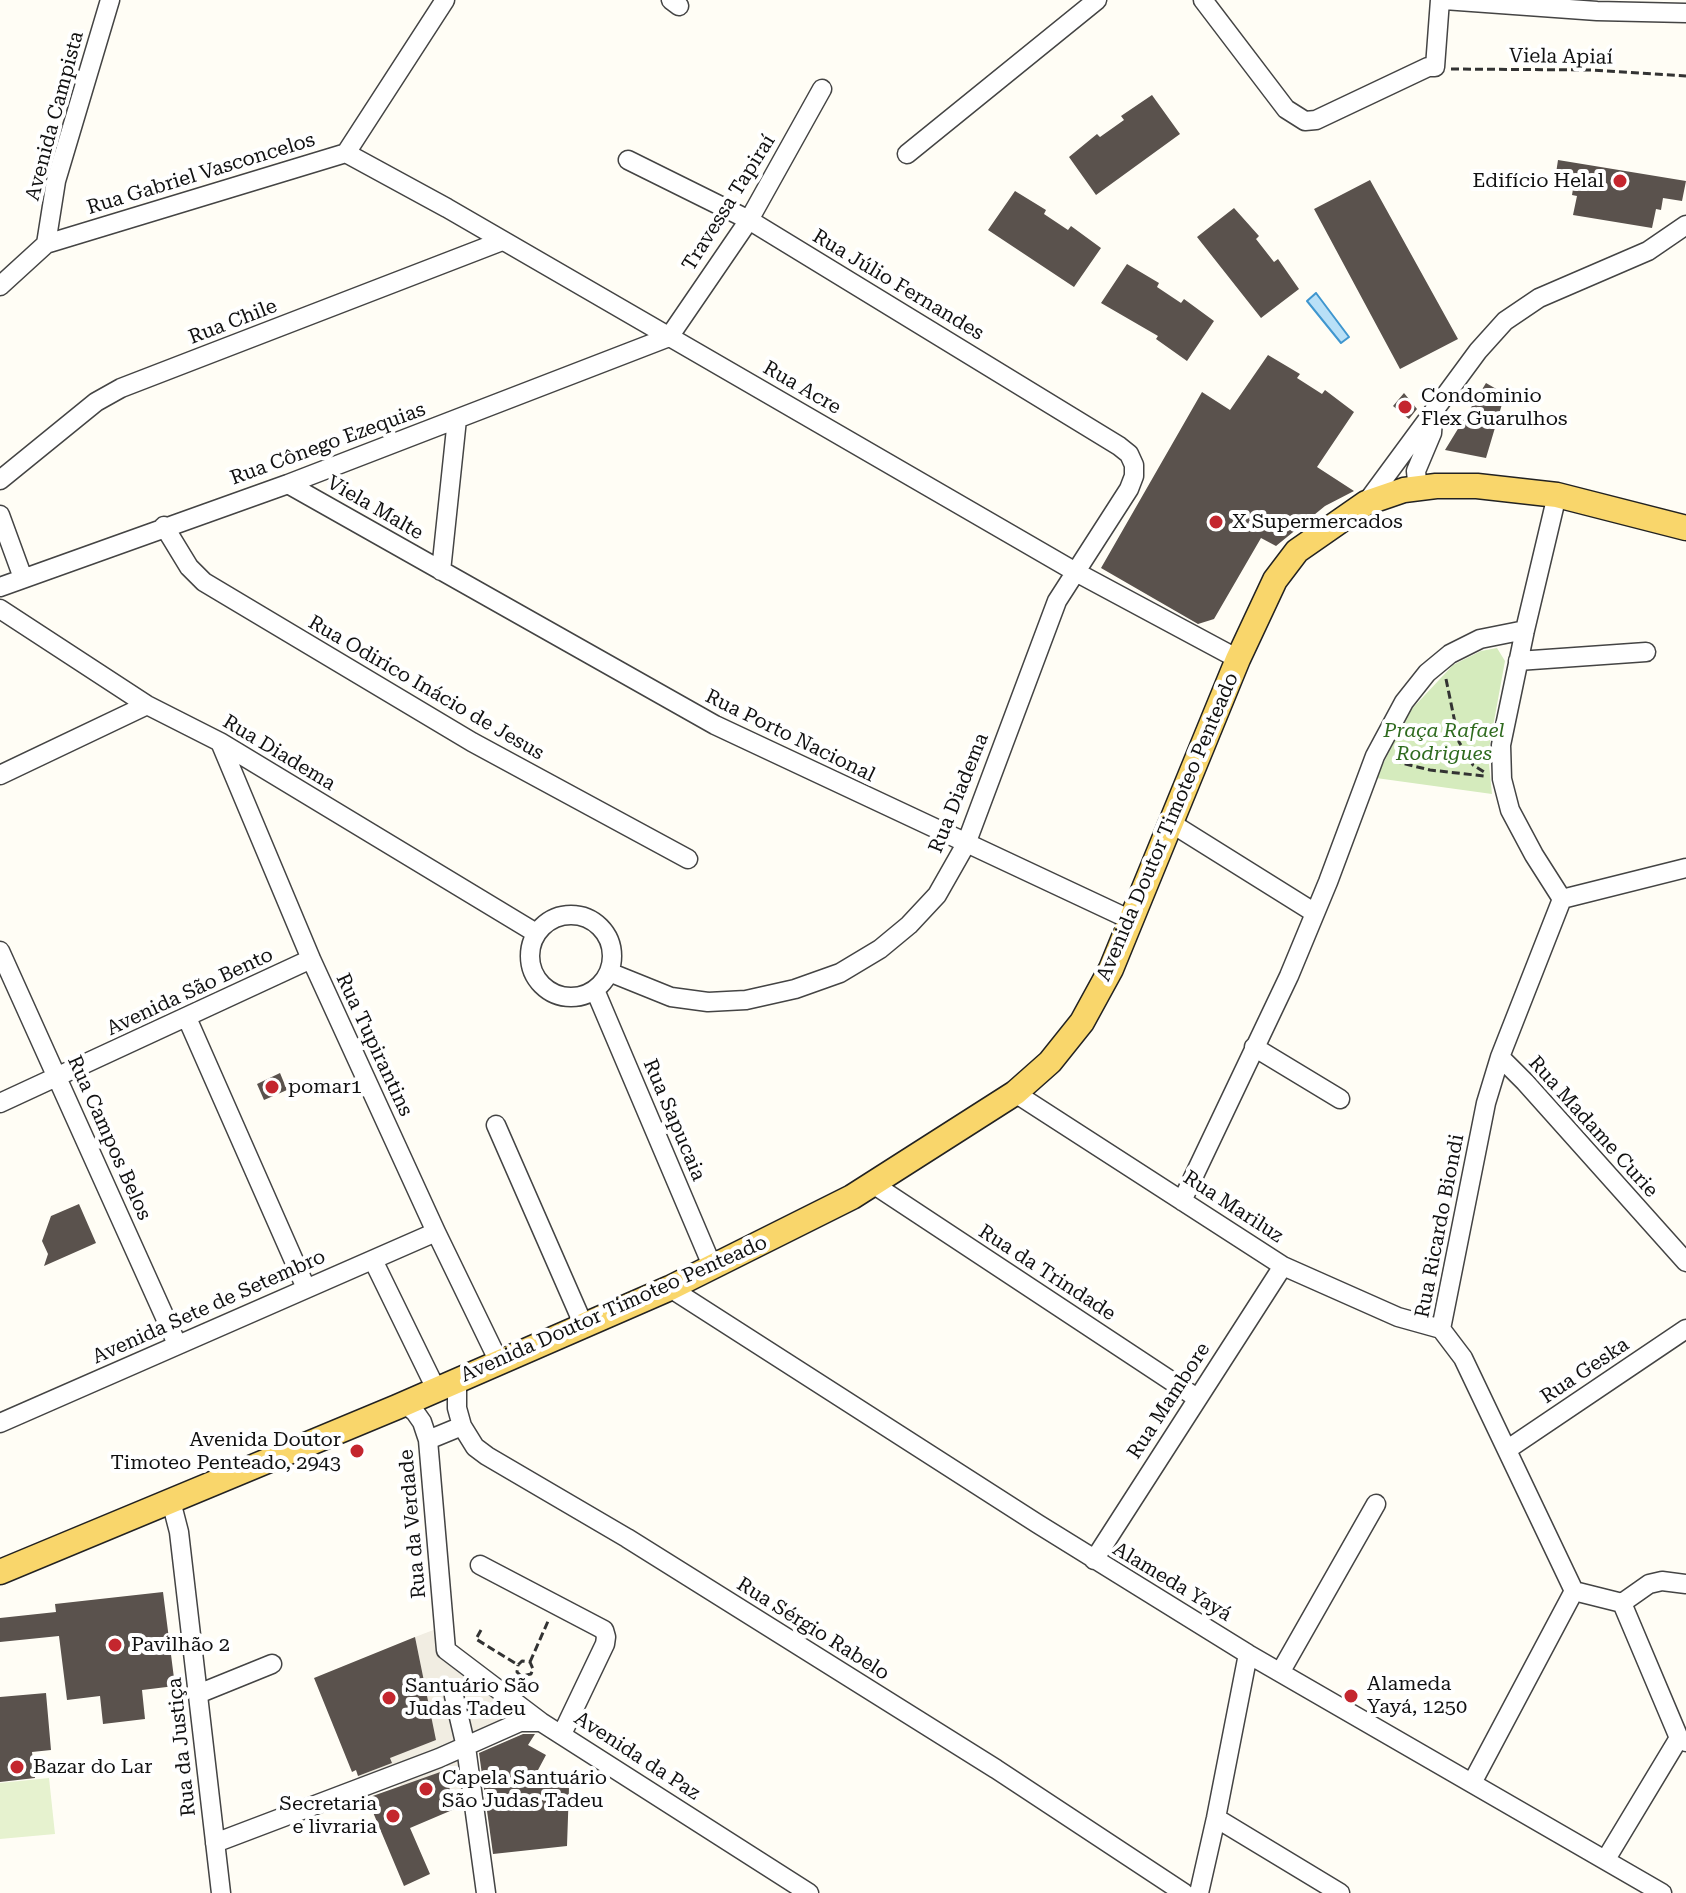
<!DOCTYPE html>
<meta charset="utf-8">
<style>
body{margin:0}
canvas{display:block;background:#fffdf5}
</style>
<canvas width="1686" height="1893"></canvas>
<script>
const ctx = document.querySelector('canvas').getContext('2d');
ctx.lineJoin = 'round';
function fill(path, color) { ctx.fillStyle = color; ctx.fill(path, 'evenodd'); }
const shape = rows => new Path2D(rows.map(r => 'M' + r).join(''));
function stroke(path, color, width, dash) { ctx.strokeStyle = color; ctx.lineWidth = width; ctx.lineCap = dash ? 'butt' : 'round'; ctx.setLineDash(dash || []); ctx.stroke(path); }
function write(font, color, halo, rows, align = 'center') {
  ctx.font = font + ' "Roboto Serif",serif'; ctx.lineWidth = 8; ctx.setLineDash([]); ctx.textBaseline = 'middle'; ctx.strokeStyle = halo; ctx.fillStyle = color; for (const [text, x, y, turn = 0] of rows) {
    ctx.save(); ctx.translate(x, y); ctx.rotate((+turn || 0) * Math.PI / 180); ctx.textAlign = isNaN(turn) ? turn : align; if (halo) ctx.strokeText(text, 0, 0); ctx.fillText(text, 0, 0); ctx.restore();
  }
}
fill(shape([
 [1497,648,1505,661,1488,754,1492,794,1376,778,1409,712,1453,665,1481,651]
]), '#d5ebbd');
fill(shape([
 [49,1778,55,1834,0,1839,0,1783]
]), '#e6f2cf');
fill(shape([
 [444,1626,452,1648,543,1718,476,1750,472,1762,479,1800,458,1808,443,1771,401,1787,399,1782,365,1794,356,1770,436,1740,415,1637]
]), '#f1ede2');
const water = shape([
 [1316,293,1349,337,1341,343,1307,301,1316,293]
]);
fill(water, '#b9e0f7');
stroke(water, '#3f96cf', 2);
fill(shape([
 [1152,95,1180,134,1096,195,1069,157,1097,134,1100,137,1124,120,1121,116],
 [1558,160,1686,181,1682,201,1663,198,1661,210,1656,209,1652,228,1573,215,1577,196,1572,195,1574,183,1555,180],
 [1370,180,1458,339,1400,369,1314,209],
 [1015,191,1046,210,1044,214,1068,230,1071,226,1101,248,1074,287,988,230],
 [1234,208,1259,236,1256,239,1274,262,1278,259,1299,289,1261,318,1197,237],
 [1127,264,1159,283,1157,287,1181,303,1184,299,1214,321,1187,361,1156,339,1158,336,1101,303],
 [1268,355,1300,374,1297,378,1322,394,1325,390,1354,412,1317,467,1354,491,1325,506,1276,546,1261,538,1214,619,1198,624,1101,568,1202,392,1230,410],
 [1486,383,1505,394,1486,458,1445,450],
 [1404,393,1417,409,1409,419,1393,406],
 [280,1073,287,1090,264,1100,257,1084],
 [79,1204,96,1243,44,1266,48,1254,42,1241,51,1216],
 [163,1592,175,1686,142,1690,145,1719,103,1724,100,1696,67,1700,59,1636,0,1642,0,1618,56,1612,55,1604],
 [415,1637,436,1740,390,1758,392,1763,358,1776,356,1770,352,1772,314,1678],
 [46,1693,51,1750,32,1752,35,1778,0,1782,0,1697],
 [523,1734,535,1734,528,1745,546,1755,530,1785,569,1788,567,1846,493,1854,479,1753],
 [443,1771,457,1808,410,1828,430,1874,404,1886,367,1798]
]), '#5a524d');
const minor = shape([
 [671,0,679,6],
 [1203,0,1286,109,1305,121,1316,120,1428,67,1435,67,1440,0],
 [1444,0,1597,11,1686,13],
 [346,153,447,208,1074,571,1238,659],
 [907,154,1097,0],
 [46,244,56,181,110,0],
 [0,286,46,244,346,153,445,0],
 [669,337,749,220,822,89],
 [0,480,96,402,121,388,502,241],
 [288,484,715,725,1131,920],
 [1423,488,1417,481,1416,471,1432,433,1433,419],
 [1557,495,1525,630,1501,745,1502,779,1510,810,1534,855,1562,899],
 [1366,503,1478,351,1505,321,1539,298,1648,251,1686,225],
 [0,515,23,578],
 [164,526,189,567,204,582,472,742,688,859],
 [441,571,457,419],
 [0,587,288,484,669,337],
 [0,609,147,705,220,742,536,933],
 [1518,661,1646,652],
 [220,742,311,959,436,1232,499,1362],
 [0,775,147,705],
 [1171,823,1315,913],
 [1562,899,1500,1057,1486,1103,1441,1329,1463,1358,1574,1591],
 [1562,899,1686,868],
 '530 956a41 41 0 1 1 82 0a41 41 0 1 1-82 0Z',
 [0,951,177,1344],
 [609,972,671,997,708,1002,746,1000,795,989,840,973,880,949,909,925,937,895,966,844,1057,601,1129,489,1134,476,1134,465,1129,454,1119,446,749,220,628,160],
 [595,990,713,1268],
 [187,1018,306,1288],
 [1254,1047,1340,1099],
 [1500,1057,1525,1082,1686,1262],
 [1015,1093,1283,1266,1398,1317,1441,1329],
 [0,1103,311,959],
 [496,1125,584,1326],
 [873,1184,1197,1398],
 [1182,1201,1289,976,1328,882,1375,756,1404,702,1427,673,1450,654,1480,639,1525,630],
 [373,1260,436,1389],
 [670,1288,1038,1524,1248,1654,1662,1893],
 [457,1381,457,1408,462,1426,475,1447,487,1456,627,1538,996,1769,1184,1893],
 [404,1403,415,1412,422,1422,428,1440,446,1650,541,1722,809,1893],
 [0,1423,436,1232],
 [428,1440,462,1426],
 [1508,1449,1686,1329],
 [171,1501,179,1532,221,1893],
 [1094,1560,1283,1266],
 [480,1565,604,1630,606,1637,605,1644,562,1734],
 [1574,1591,1622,1603,1649,1584,1662,1581,1686,1584],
 [1622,1603,1679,1738,1686,1742],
 [1281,1671,1376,1504],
 [198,1694,272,1664],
 [454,1696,466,1747,486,1893],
 [1472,1783,1574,1591],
 [1216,1818,1340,1893],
 [215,1843,439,1758,520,1722,541,1722],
 [1606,1859,1679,1738],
 [1199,1893,1216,1818,1248,1654]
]);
const major = shape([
 [0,1572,397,1407,670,1288,852,1197,1015,1093,1050,1062,1082,1022,1111,969,1238,659,1275,580,1297,551,1366,503,1404,490,1436,486,1477,486,1557,495,1686,528]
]);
stroke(minor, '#444', 21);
stroke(major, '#222', 27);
stroke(shape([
 [1451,69,1591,70,1686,76],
 [1446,679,1459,742,1473,765,1484,772],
 [1393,761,1430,770,1484,776],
 [481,1630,476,1639,518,1665,522,1661,530,1662,533,1669,531,1674,521,1676,517,1672,518,1665],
 [530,1662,549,1619]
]), '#333', 3, [8, 4]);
stroke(minor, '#fff', 18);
stroke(major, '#f9d66b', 24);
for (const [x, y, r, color] of [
 [1620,181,8,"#c4262e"],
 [1405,407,8,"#c4262e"],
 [1216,522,8,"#c4262e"],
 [272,1087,8,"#c4262e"],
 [357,1451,8,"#c4262e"],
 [115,1645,8,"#c4262e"],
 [1351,1696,8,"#c4262e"],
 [389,1698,8,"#c4262e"],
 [17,1767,8,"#c4262e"],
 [426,1789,8,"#c4262e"],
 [393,1816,8,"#c4262e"]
]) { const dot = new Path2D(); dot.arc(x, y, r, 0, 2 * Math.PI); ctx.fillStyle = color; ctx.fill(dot); stroke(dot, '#fff', 3); }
write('20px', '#111', '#fff', [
 ["Viela Apiaí",1561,57,1],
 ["Avenida Campista",55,116,-75],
 ["Rua Gabriel Vasconcelos",201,174,-17],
 ["Travessa Tapiraí",729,203,-58],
 ["Rua Júlio Fernandes",898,285,31],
 ["Rua Chile",233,322,-21],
 ["Rua Acre",802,388,30],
 ["Rua Cônego Ezequias",328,444,-20],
 ["Viela Malte",375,508,30],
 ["Rua Odirico Inácio de Jesus",426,688,30],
 ["Rua Porto Nacional",790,736,26],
 ["Rua Diadema",279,753,31],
 ["Rua Diadema",959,793,-68],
 ["Avenida Doutor Timoteo Penteado",1168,827,-67],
 ["Avenida São Bento",190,992,-25],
 ["Rua Tupirantins",374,1045,65],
 ["Rua Sapucaia",674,1120,67],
 ["Rua Madame Curie",1593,1127,48],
 ["Rua Campos Belos",109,1138,66],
 ["Rua Mariluz",1233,1207,33],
 ["Rua Ricardo Biondi",1440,1226,-79],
 ["Rua da Trindade",1047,1273,33],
 ["Avenida Sete de Setembro",209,1307,-24],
 ["Avenida Doutor Timoteo Penteado",614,1309,-24],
 ["Rua Geska",1585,1371,-34],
 ["Rua Mambore",1169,1401,-57],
 ["Rua da Verdade",413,1524,-95],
 ["Alameda Yayá",1172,1582,31],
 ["Rua Sérgio Rabelo",813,1629,32],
 ["Rua da Justiça",182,1747,-96],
 ["Avenida da Paz",637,1756,33]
]);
write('20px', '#111', '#fff', [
 ["Edifício Helal",1604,181,"right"],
 ["Condominio",1421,396],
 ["Flex Guarulhos",1421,419],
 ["X Supermercados",1232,522],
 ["pomar1",288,1087],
 ["Avenida Doutor",341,1440,"right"],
 ["Timoteo Penteado, 2943",341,1463,"right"],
 ["Pavilhão 2",131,1645],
 ["Alameda",1367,1684],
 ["Yayá, 1250",1367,1707],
 ["Santuário São",405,1686],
 ["Judas Tadeu",405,1709],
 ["Bazar do Lar",33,1767],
 ["Capela Santuário",442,1778],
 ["São Judas Tadeu",442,1801],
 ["Secretaria",377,1804,"right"],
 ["e livraria",377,1827,"right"]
], 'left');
write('italic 20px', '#2f6b1f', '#fff', [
 ["Praça Rafael",1444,731],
 ["Rodrigues",1444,754]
]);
</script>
